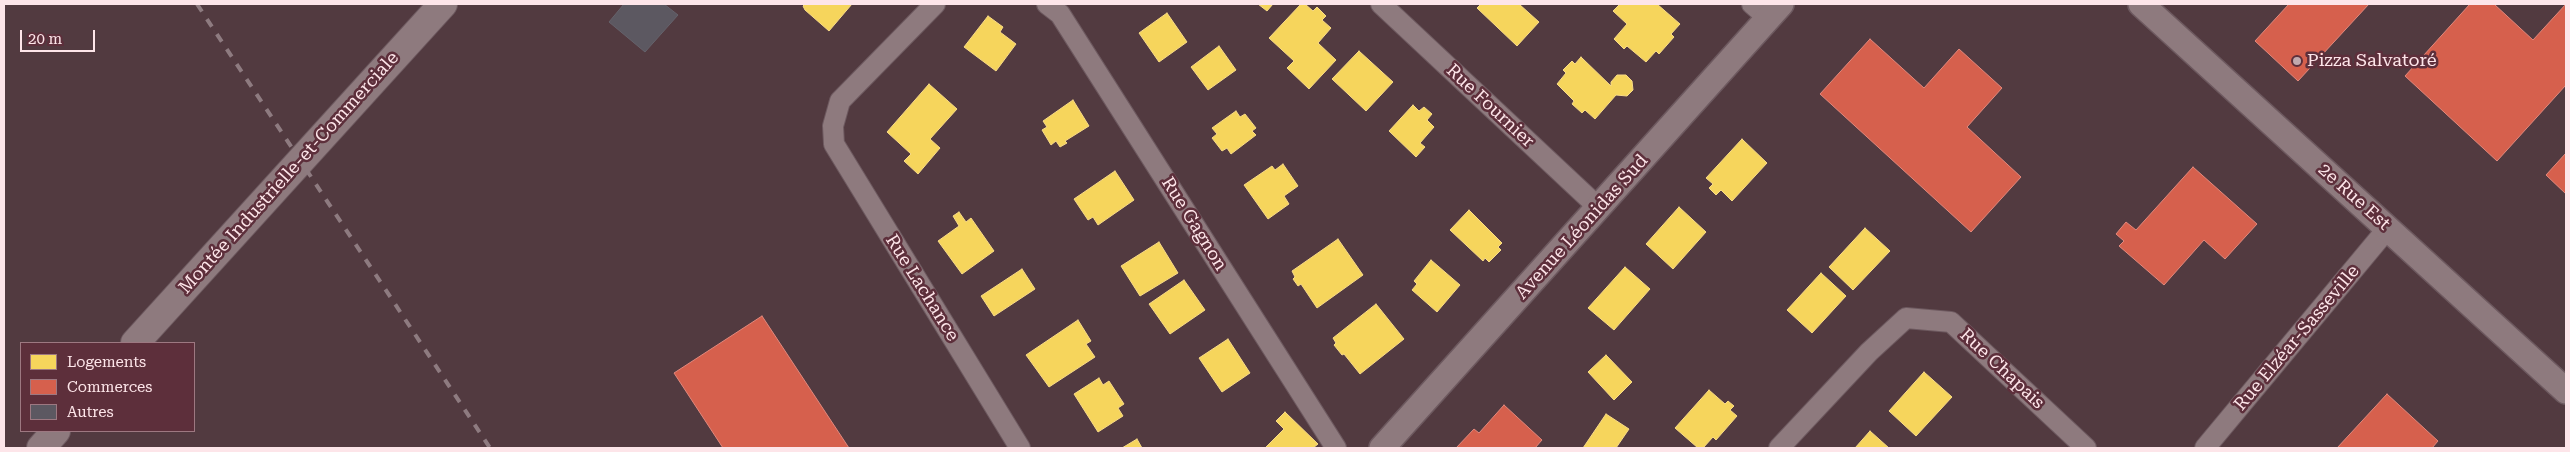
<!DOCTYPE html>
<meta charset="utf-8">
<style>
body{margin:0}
#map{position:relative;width:2570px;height:452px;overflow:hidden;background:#523a40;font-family:"Roboto Serif",serif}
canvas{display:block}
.frame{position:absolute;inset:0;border:5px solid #fde5e9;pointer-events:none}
.legend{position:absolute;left:20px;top:342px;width:175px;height:90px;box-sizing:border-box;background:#5d2f3b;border:1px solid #9d7881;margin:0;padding:6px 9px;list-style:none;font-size:15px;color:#fde5e9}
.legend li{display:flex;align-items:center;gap:10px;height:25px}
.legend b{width:25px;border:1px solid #9d7881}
.scale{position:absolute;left:20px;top:30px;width:75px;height:22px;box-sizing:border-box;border:2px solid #fde5e9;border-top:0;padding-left:6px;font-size:15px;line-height:18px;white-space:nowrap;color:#fde5e9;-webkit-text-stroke:4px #5d2f3b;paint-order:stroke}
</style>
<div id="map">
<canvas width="2570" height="452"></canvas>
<div class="frame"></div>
<ul class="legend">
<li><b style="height:14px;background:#f6d55c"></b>Logements</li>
<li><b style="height:14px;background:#d6604d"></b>Commerces</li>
<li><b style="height:14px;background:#5c5861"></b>Autres</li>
</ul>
<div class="scale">20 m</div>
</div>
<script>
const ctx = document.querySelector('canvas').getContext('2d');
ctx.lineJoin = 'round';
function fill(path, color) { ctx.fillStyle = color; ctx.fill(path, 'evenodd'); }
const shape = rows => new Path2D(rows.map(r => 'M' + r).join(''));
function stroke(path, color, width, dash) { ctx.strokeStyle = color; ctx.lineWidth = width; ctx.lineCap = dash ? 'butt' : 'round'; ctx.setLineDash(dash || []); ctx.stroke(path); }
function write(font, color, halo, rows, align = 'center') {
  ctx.font = font + ' "Roboto Serif",serif'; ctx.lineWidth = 5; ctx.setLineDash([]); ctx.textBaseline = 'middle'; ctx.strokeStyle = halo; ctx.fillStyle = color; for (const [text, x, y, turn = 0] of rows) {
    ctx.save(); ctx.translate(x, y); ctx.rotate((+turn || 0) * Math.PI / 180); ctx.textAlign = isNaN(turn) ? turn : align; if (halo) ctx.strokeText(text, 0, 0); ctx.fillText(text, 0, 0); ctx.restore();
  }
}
const homes = shape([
 [805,4,852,4,829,31,805,10,803,6,805,4],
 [1258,4,1273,4,1267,11,1258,4],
 [1301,4,1305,4,1313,11,1317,7,1326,16,1322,20,1331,28,1318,43,1336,60,1309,89,1287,68,1294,61,1269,38,1301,4],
 [1481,4,1519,4,1539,22,1517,46,1477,8,1481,4],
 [1620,4,1657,4,1680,24,1671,34,1674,37,1659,54,1656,51,1646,62,1627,46,1624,49,1614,39,1627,24,1613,11,1620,4],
 [1167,13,1187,42,1159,62,1139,33,1167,13],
 [988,16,1003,27,1000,32,1016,44,996,71,964,47,988,16],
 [1219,46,1236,70,1208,90,1191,67,1219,46],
 [1359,51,1393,82,1366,111,1332,79,1359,51],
 [1581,57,1611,86,1611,82,1617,75,1626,75,1632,81,1633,90,1627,96,1616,95,1595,119,1585,110,1582,113,1572,104,1574,101,1557,84,1566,73,1563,70,1572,61,1575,64,1581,57],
 [929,84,957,109,930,139,940,148,918,174,904,161,911,154,887,132,929,84],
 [1073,100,1089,126,1065,141,1067,143,1060,147,1056,141,1051,145,1042,130,1047,127,1043,121,1073,100],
 [1413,105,1419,111,1424,107,1432,114,1427,120,1434,127,1420,143,1425,147,1416,157,1389,131,1413,105],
 [1236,111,1240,117,1245,114,1256,128,1252,131,1256,135,1231,154,1227,148,1222,151,1212,138,1217,134,1212,128,1236,111],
 [1742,139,1767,163,1732,201,1721,190,1716,195,1709,188,1713,184,1706,178,1742,139],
 [1283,164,1298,186,1284,196,1289,204,1268,219,1244,185,1272,166,1275,170,1283,164],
 [1115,171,1134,200,1098,225,1093,217,1088,220,1074,199,1115,171],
 [1679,207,1706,232,1673,269,1646,244,1679,207],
 [1469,210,1502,243,1498,247,1501,250,1489,262,1485,258,1483,261,1450,230,1469,210],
 [959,212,966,222,971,218,994,251,962,274,938,241,959,226,953,216,959,212],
 [1865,228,1890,251,1853,290,1829,267,1865,228],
 [1338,239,1363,275,1317,308,1301,284,1298,286,1293,279,1295,277,1292,271,1338,239],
 [1159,242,1178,273,1140,296,1121,266,1159,242],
 [1431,260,1460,285,1437,312,1412,290,1417,284,1414,281,1431,260],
 [1625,267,1650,289,1614,330,1588,308,1625,267],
 [1022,269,1035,289,994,316,981,296,1022,269],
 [1821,273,1846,296,1812,333,1787,310,1821,273],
 [1184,280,1205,310,1170,334,1149,304,1184,280],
 [1376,304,1404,339,1360,374,1344,354,1342,355,1334,345,1336,343,1333,338,1376,304],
 [1078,320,1091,341,1086,344,1095,357,1049,387,1026,355,1078,320],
 [1228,339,1250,373,1222,392,1199,358,1228,339],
 [1606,355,1632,382,1614,400,1588,372,1606,355],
 [1924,372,1952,397,1916,436,1889,411,1924,372],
 [1099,378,1103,385,1109,381,1124,404,1118,408,1123,416,1098,432,1074,394,1099,378],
 [1709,390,1725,404,1728,401,1734,406,1730,410,1737,416,1716,440,1713,437,1703,448,1698,448,1675,428,1709,390],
 [1285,412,1318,444,1313,448,1265,448,1284,429,1276,421,1285,412],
 [1606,414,1629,429,1616,448,1583,448,1606,414],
 [1870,431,1889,448,1855,448,1870,431],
 [1137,439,1142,448,1122,448,1137,439]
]);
fill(homes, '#f6d55c');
stroke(homes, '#f8da86', 1);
const shops = shape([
 [2289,4,2369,4,2298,81,2255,41,2289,4],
 [2470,4,2494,4,2533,40,2566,4,2566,85,2497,161,2405,76,2470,4],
 [1870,39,1924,88,1959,49,2002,88,1967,127,2021,177,1971,232,1820,94,1870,39],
 [2566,153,2566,194,2546,175,2566,153],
 [2193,167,2257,224,2225,259,2204,240,2164,285,2119,246,2124,241,2116,234,2126,222,2136,230,2193,167],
 [762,316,849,448,723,448,674,373,762,316],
 [2387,394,2438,441,2432,448,2337,448,2387,394],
 [1504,405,1542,440,1535,448,1456,448,1474,429,1479,433,1504,405]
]);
fill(shops, '#d6604d');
stroke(shops, '#e2887c', 1);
const building = shape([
 [624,4,664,4,678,15,645,52,609,22,624,4]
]);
fill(building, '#5c5861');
stroke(building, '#65626b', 1);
const minor = shape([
 [935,4,840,101,833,126,834,144,1020,448],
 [1047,4,1060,14,1336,448],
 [1381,4,1599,208],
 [1752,4,1768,18],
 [1779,448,1869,352,1906,318,1951,322,2086,448],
 [2205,448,2388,228]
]);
const tertiary = shape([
 [2141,4,2566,391],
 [1382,448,1781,4]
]);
const secondary = shape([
 [135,343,443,4],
 [41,448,56,431]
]);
stroke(minor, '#6d595f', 22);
stroke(tertiary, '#6d595f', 28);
stroke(secondary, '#6d595f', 30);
stroke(minor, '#8e7a7e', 20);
stroke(tertiary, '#8e7a7e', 25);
stroke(secondary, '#8e7a7e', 28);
stroke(shape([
 [197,4,490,448]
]), '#8e7b80', 4, [9, 9]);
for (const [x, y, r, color] of [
 [2297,61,5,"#c1a9ae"]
]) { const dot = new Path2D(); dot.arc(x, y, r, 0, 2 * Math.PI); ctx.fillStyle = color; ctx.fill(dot); stroke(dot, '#5d2f3b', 2); }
write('18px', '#fde5e9', '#5d2f3b', [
 ["Pizza Salvatoré",2307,61]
], 'left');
write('18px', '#fde5e9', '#5d2f3b', [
 ["Rue Fournier",1490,106,43],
 ["Montée Industrielle-et-Commerciale",289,173,-48],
 ["2e Rue Est",2354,197,42],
 ["Rue Gagnon",1194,224,58],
 ["Avenue Léonidas Sud",1582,227,-48],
 ["Rue Lachance",922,288,58],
 ["Rue Elzéar-Sasseville",2297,338,-50],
 ["Rue Chapais",2002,369,43]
]);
</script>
